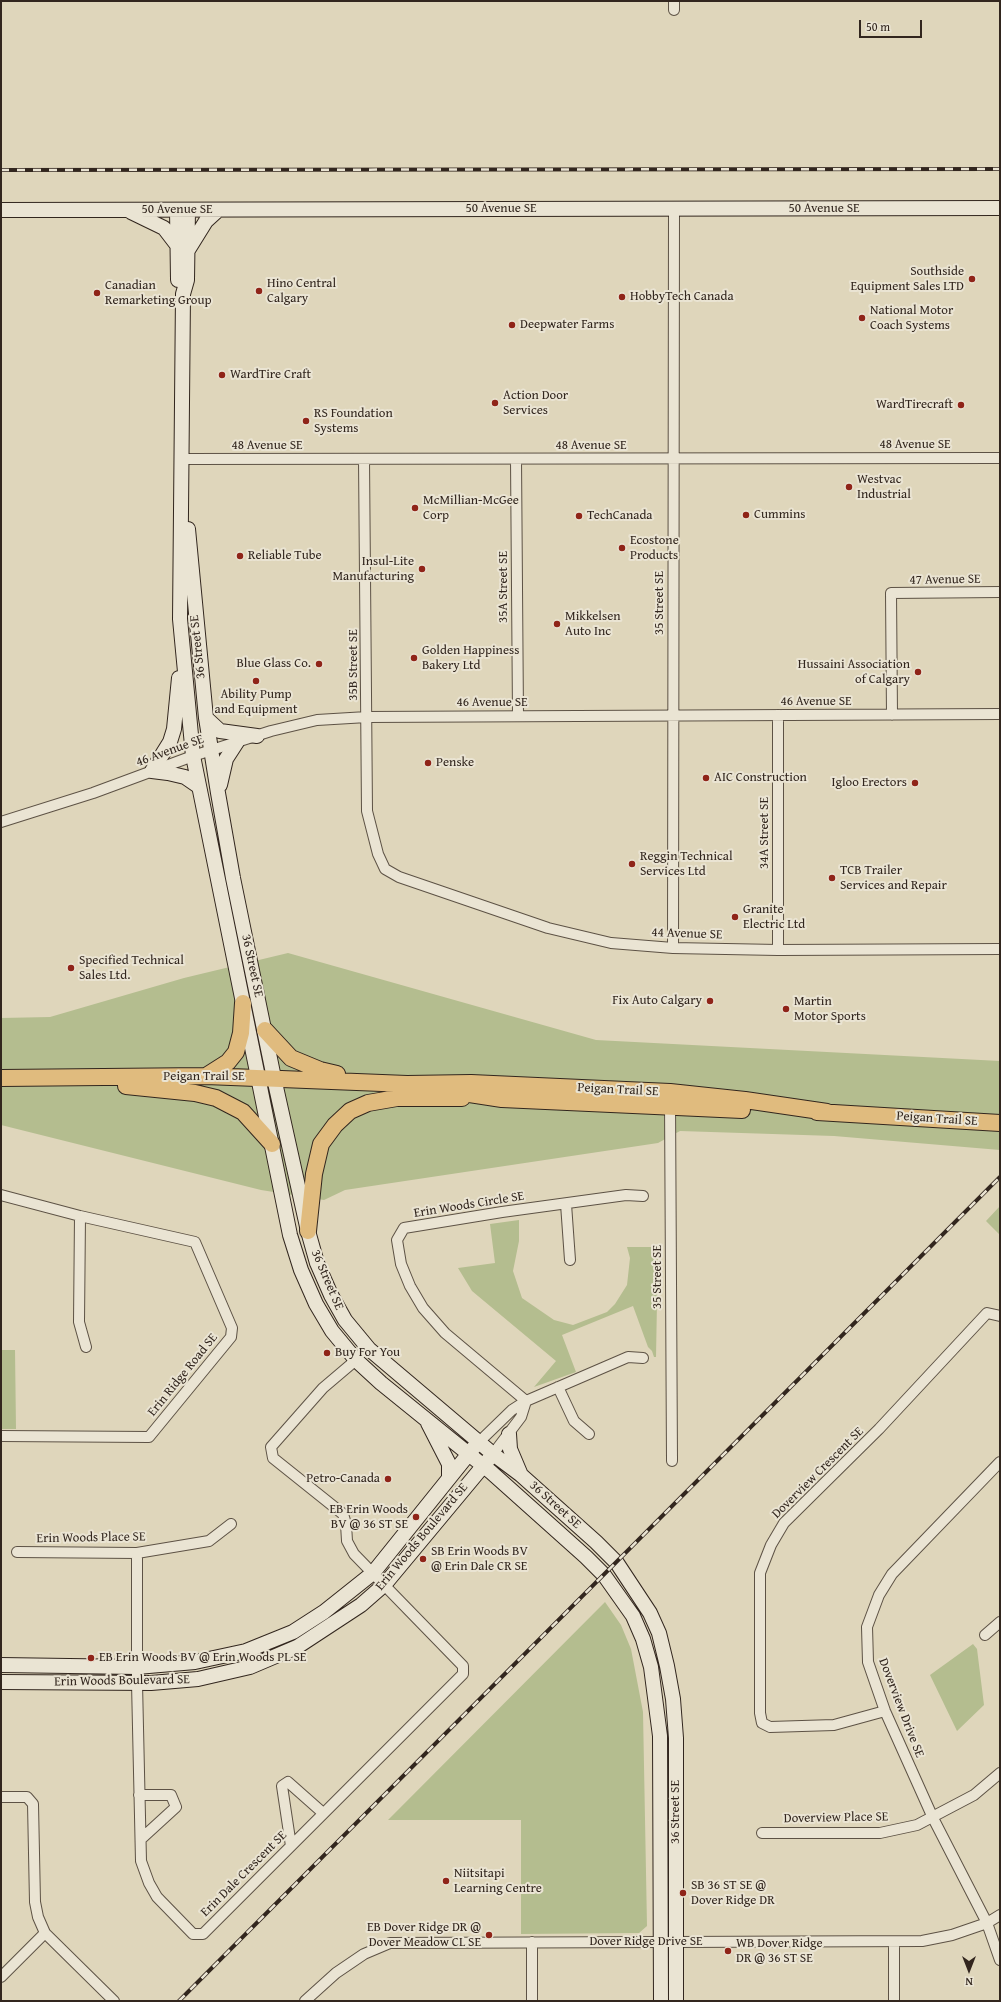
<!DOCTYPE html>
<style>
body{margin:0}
#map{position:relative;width:1001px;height:2002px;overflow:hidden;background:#dfd6bb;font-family:"Gentium Book Plus",serif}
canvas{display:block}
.frame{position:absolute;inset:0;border:2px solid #32261e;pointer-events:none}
.north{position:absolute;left:949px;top:1950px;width:40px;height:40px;-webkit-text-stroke:3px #eae4d3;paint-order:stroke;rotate:180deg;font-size:11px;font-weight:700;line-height:16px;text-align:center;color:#32261e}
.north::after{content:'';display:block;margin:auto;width:14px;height:18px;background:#32261e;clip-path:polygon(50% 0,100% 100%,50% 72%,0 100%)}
.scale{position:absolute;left:859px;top:20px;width:63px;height:18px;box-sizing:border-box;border:2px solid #32261e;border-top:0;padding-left:5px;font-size:12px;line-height:14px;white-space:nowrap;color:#32261e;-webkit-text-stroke:3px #eae4d3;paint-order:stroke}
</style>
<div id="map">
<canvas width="1001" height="2002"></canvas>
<div class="frame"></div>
<div class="north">N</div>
<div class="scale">50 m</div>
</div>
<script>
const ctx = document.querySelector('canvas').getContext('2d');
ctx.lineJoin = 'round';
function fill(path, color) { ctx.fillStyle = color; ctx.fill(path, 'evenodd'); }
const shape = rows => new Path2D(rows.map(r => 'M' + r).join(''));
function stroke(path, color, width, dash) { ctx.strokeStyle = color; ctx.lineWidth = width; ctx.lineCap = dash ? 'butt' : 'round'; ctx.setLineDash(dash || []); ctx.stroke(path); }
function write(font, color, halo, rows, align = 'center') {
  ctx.font = font + ' "Gentium Book Plus",serif'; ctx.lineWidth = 4; ctx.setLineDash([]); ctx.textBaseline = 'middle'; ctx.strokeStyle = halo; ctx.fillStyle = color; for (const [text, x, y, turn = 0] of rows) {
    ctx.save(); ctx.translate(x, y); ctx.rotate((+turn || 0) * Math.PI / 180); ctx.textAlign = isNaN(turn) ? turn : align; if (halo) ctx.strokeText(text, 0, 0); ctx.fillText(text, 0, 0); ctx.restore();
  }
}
fill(shape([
 [288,953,596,1040,1000,1061,1000,1150,834,1136,680,1131,658,1143,345,1190,324,1200,261,1190,1,1125,1,1018,50,1017,184,978],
 [1000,1206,1000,1235,986,1221],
 [519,1220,519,1241,513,1271,522,1298,554,1320,573,1325,607,1312,615,1304,627,1285,630,1258,627,1247,658,1247,656,1357,654,1357,652,1351,648,1347,633,1306,562,1335,576,1372,534,1387,556,1361,472,1291,458,1268,495,1263,490,1224],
 [1,1350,15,1350,16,1429,1,1429],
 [605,1602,621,1625,631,1649,643,1712,647,1926,639,1933,521,1934,521,1820,388,1820],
 [973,1644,977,1649,984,1705,957,1731,930,1675]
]), '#b4bd8f');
const street = shape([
 [674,1,674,10],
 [182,459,1000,458],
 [364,459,367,811,378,854,385,869,399,877,548,928,611,943,673,948,778,950,1000,949],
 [516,459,518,716],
 [778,715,778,950],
 [892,715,891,593,1000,592],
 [1,822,93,793,193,756,271,731,317,720,367,717,1000,714],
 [673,948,674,210],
 [670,1101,672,1461],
 [1,1195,80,1216,195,1242,232,1328,231,1337,149,1437,1,1436],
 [566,1204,570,1260],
 [80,1216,79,1322,86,1347],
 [558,1387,574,1421,589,1434],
 [526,1401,445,1333,423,1308,410,1286,401,1264,397,1240,404,1228,502,1212,626,1195,643,1196],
 [479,1442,512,1410,526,1401,628,1357,643,1358],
 [493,1454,521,1417,526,1401],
 [1000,1462,892,1574,879,1595,867,1627,868,1662,885,1711,933,1818,987,1923,1000,1960],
 [17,1552,137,1553,209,1541,231,1524],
 [137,1553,137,1683,141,1861,149,1883,157,1897,193,1934,203,1934,463,1674,463,1666,354,1554,347,1541,346,1524,343,1514,273,1458,271,1447,323,1388,356,1360],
 [985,1635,1000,1622],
 [885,1711,834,1725,770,1727,762,1723,760,1713,760,1573,771,1545,784,1523,879,1429,987,1313,1000,1316],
 [139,1795,171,1795,176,1807,141,1839],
 [1,1797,27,1797,33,1804,35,1902,38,1917,45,1933,114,2001],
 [762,1833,880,1833,917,1825,974,1795,1000,1773],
 [291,1846,282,1786,288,1782,323,1813],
 [532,1942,532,2001],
 [676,1942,922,1941,952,1935,987,1923,1000,1915],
 [1,1977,45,1933],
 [305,2001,336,1973,364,1954,390,1943,661,1942],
 [894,2001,894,1942]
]);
const secondary = shape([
 [1,210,1000,208],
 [177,210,178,280],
 [188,210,187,280,183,294,180,619,193,756,290,1235,301,1270,316,1304,332,1331,356,1360,381,1383,491,1472,586,1557,604,1575,633,1616,643,1639,651,1667,660,1736,661,2001],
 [131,212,164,228,177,245],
 [188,250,206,221,218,210],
 [188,529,206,718,218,793,233,878,274,1078,308,1231,317,1263,331,1295,345,1320,369,1349,493,1454,521,1475,596,1542,617,1563,650,1613,659,1633,667,1666,673,1699,676,1738,676,2001],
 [179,678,174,729,170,742,152,771,168,773,185,777,198,786],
 [206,718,220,731,257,736],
 [220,785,226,759,237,742],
 [428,1423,449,1464,449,1478],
 [509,1434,510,1449,521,1475],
 [1,1665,137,1667,195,1662,246,1651,293,1632,324,1612,373,1573,475,1446],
 [1,1682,151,1683,198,1679,250,1667,297,1647,361,1605,385,1584,489,1459]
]);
const primary = shape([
 [265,1030,291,1058,320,1070,337,1074],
 [206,1076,228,1062,236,1052,241,1033,243,1003],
 [1,1078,206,1076,407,1084,471,1083,670,1092,745,1100,827,1112],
 [126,1086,195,1093,216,1098,243,1112,272,1144],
 [450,1091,502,1099,742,1110],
 [817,1112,1000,1123],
 [308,1231,314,1174,321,1144,335,1125,350,1111,368,1103,397,1098,462,1098]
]);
stroke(street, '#5d5245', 12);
stroke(secondary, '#32261e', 16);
stroke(primary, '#32261e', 18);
stroke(street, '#eae4d3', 10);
stroke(secondary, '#eae4d3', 14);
stroke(primary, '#e0bb7e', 16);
const rail = shape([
 [1,170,1000,169],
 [179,2001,1000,1177]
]);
stroke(rail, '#32261e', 4);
stroke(rail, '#eae4d3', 2.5, [8]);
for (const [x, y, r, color] of [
 [972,279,4,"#8f2418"],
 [259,291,4,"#8f2418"],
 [97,293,4,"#8f2418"],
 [622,297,4,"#8f2418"],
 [862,318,4,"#8f2418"],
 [512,325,4,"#8f2418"],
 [222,375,4,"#8f2418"],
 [495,403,4,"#8f2418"],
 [961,405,4,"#8f2418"],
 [306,421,4,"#8f2418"],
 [849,487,4,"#8f2418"],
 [415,508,4,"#8f2418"],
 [746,515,4,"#8f2418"],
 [579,516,4,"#8f2418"],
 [622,548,4,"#8f2418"],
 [240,556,4,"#8f2418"],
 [422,569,4,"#8f2418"],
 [557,624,4,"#8f2418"],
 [414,658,4,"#8f2418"],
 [319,664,4,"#8f2418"],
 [918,672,4,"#8f2418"],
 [256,681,4,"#8f2418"],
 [428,763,4,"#8f2418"],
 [706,778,4,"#8f2418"],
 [915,783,4,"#8f2418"],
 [632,864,4,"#8f2418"],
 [832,878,4,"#8f2418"],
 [735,917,4,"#8f2418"],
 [71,968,4,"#8f2418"],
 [710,1001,4,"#8f2418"],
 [786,1009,4,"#8f2418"],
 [327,1353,4,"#8f2418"],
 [388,1479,4,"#8f2418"],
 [416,1517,4,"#8f2418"],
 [423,1559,4,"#8f2418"],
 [91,1658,4,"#8f2418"],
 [446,1881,4,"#8f2418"],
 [683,1893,4,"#8f2418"],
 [489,1935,4,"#8f2418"],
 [728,1951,4,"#8f2418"]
]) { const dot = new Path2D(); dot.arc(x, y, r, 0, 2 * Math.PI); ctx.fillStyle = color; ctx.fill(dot); stroke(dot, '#eae4d3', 1.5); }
write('13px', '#32261e', '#eae4d3', [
 ["50 Avenue SE",501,209],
 ["50 Avenue SE",824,209],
 ["50 Avenue SE",177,210],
 ["48 Avenue SE",915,445],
 ["48 Avenue SE",267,446],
 ["48 Avenue SE",591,446],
 ["47 Avenue SE",945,580,-1],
 ["35A Street SE",504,587,-90],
 ["35 Street SE",660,603,-90],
 ["36 Street SE",198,647,-96],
 ["35B Street SE",354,665,-90],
 ["46 Avenue SE",816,702],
 ["46 Avenue SE",492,703],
 ["46 Avenue SE",170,751,-20],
 ["34A Street SE",765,833,-90],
 ["44 Avenue SE",687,934,2],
 ["36 Street SE",252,966,78],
 ["Peigan Trail SE",204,1077],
 ["Peigan Trail SE",618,1090,3],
 ["Peigan Trail SE",937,1119,4],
 ["Erin Woods Circle SE",469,1205,-9],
 ["35 Street SE",658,1277,-90],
 ["36 Street SE",327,1280,67],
 ["Erin Ridge Road SE",183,1375,-51],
 ["Doverview Crescent SE",818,1473,-45],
 ["36 Street SE",555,1505,42],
 ["Erin Woods Boulevard SE",422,1537,-50],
 ["Erin Woods Place SE",91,1538,-1],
 ["Erin Woods Boulevard SE",122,1681,-1],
 ["Doverview Drive SE",901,1708,69],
 ["36 Street SE",676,1812,-90],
 ["Doverview Place SE",836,1818,-1],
 ["Erin Dale Crescent SE",244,1874,-45],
 ["Dover Ridge Drive SE",646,1942]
]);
write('13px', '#32261e', '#eae4d3', [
 ["Southside",964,272,"right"],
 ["Equipment Sales LTD",964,287,"right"],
 ["Hino Central",267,284],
 ["Calgary",267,299],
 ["Canadian",105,286],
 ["Remarketing Group",105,301],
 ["HobbyTech Canada",630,297],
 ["National Motor",870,311],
 ["Coach Systems",870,326],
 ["Deepwater Farms",520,325],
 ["WardTire Craft",230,375],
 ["Action Door",503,396],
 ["Services",503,411],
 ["WardTirecraft",953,405,"right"],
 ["RS Foundation",314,414],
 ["Systems",314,429],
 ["Westvac",857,480],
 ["Industrial",857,495],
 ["McMillian-McGee",423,501],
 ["Corp",423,516],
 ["Cummins",754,515],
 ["TechCanada",587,516],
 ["Ecostone",630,541],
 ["Products",630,556],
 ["Reliable Tube",248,556],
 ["Insul-Lite",414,562,"right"],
 ["Manufacturing",414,577,"right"],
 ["Mikkelsen",565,617],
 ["Auto Inc",565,632],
 ["Golden Happiness",422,651],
 ["Bakery Ltd",422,666],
 ["Blue Glass Co.",311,664,"right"],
 ["Hussaini Association",910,665,"right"],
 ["of Calgary",910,680,"right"],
 ["Ability Pump",256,695,"center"],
 ["and Equipment",256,710,"center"],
 ["Penske",436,763],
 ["AIC Construction",714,778],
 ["Igloo Erectors",907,783,"right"],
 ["Reggin Technical",640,857],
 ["Services Ltd",640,872],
 ["TCB Trailer",840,871],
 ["Services and Repair",840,886],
 ["Granite",743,910],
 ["Electric Ltd",743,925],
 ["Specified Technical",79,961],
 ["Sales Ltd.",79,976],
 ["Fix Auto Calgary",702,1001,"right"],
 ["Martin",794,1002],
 ["Motor Sports",794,1017],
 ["Buy For You",335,1353],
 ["Petro-Canada",380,1479,"right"],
 ["EB Erin Woods",408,1510,"right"],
 ["BV @ 36 ST SE",408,1525,"right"],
 ["SB Erin Woods BV",431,1552],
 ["@ Erin Dale CR SE",431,1567],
 ["EB Erin Woods BV @ Erin Woods PL SE",99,1658],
 ["Niitsitapi",454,1874],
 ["Learning Centre",454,1889],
 ["SB 36 ST SE @",691,1886],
 ["Dover Ridge DR",691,1901],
 ["EB Dover Ridge DR @",481,1928,"right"],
 ["Dover Meadow CL SE",481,1943,"right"],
 ["WB Dover Ridge",736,1944],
 ["DR @ 36 ST SE",736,1959]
], 'left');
</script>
